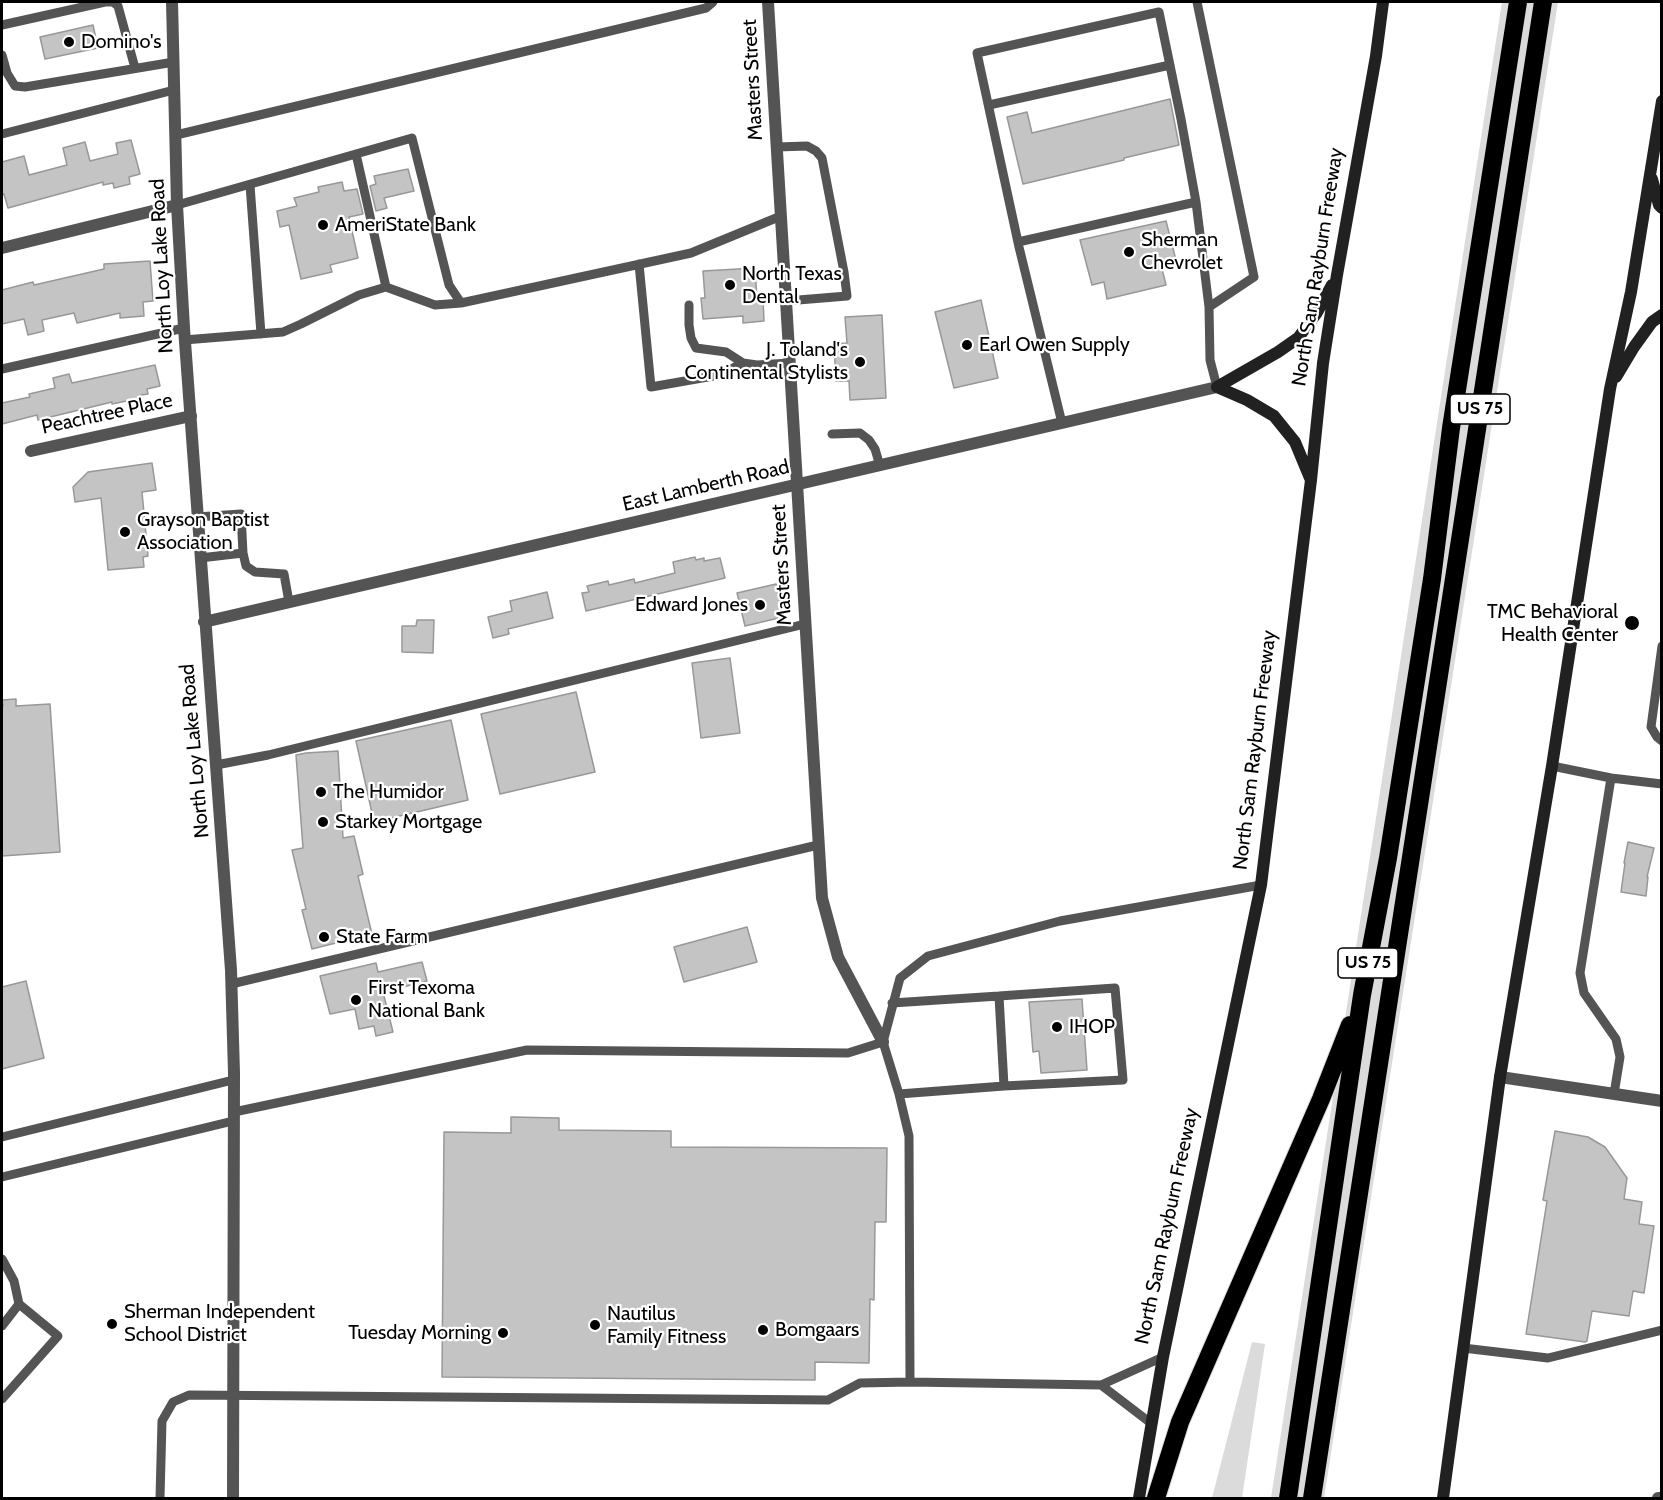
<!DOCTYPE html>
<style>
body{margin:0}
#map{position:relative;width:1663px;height:1500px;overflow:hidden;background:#fff;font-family:Cabin,sans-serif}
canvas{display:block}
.frame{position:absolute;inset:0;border:3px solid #000;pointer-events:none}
</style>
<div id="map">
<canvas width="1663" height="1500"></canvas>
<div class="frame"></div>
</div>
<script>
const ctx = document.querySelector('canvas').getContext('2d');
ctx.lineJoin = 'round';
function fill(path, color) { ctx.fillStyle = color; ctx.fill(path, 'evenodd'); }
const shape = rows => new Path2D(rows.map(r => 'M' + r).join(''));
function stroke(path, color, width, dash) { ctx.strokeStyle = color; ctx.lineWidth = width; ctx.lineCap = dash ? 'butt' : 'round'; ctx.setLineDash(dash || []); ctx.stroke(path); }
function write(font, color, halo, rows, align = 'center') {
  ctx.font = font + ' Cabin,sans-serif'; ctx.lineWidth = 4.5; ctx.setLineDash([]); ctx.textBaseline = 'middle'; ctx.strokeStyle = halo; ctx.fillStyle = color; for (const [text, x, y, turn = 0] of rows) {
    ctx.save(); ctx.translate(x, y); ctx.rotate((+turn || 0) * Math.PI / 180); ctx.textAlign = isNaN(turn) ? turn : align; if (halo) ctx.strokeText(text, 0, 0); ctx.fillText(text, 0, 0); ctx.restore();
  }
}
fill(shape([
 [1502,2,1558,2,1324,1498,1271,1498],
 [1252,1342,1265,1344,1242,1498,1212,1498]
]), '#dbdbdb');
const building = shape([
 [93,25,98,48,45,59,40,37,93,25],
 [1170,99,1179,145,1124,158,1124,160,1023,184,1007,117,1027,112,1032,133,1170,99],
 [131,140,140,174,129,177,130,184,114,188,113,183,103,185,103,182,8,208,4,194,2,195,2,162,24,156,29,175,67,165,63,148,85,142,90,161,118,154,116,143,131,140],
 [408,169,414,191,384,198,387,208,376,211,370,186,376,184,374,176,408,169],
 [342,182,344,191,357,189,363,214,349,217,358,258,330,265,332,272,301,279,289,225,280,227,277,211,297,206,294,198,319,192,318,187,342,182],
 [1166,221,1177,264,1162,269,1166,285,1107,299,1104,282,1092,285,1080,240,1166,221],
 [150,261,153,301,143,302,144,316,120,318,120,313,77,323,74,313,42,320,44,331,28,335,24,319,2,324,2,290,33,282,34,285,104,269,104,264,150,261],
 [755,268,757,299,763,298,764,321,743,323,743,316,703,319,701,298,705,298,703,271,755,268],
 [981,300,998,378,954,388,935,312,981,300],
 [882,315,886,398,850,400,849,381,836,381,834,344,847,343,845,317,882,315],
 [155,365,160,386,147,389,148,394,141,395,141,398,112,404,112,402,38,420,37,415,2,424,2,403,30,397,29,394,55,388,53,378,69,374,72,383,155,365],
 [152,463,156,490,142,492,148,556,143,557,144,567,108,570,101,498,75,502,73,487,88,472,152,463],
 [695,557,696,560,704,558,704,561,720,558,725,578,586,611,582,593,589,592,587,586,608,581,609,585,634,579,635,583,675,573,673,562,695,557],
 [776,584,783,617,745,626,737,593,776,584],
 [547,592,553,618,508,629,509,634,493,638,488,617,512,611,510,601,547,592],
 [417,620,434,620,433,653,402,652,402,626,416,626,417,620],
 [730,658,740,733,701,738,692,663,730,658],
 [576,692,595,772,500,794,481,714,576,692],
 [16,699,16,706,50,704,60,852,2,856,2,706,3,706,2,700,16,699],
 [451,720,468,800,374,822,356,741,451,720],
 [338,751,343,838,354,836,363,874,358,876,372,934,312,949,302,910,306,909,292,850,303,848,296,755,306,753,338,751],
 [1628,842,1654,848,1647,877,1648,877,1646,896,1621,892,1625,863,1624,863,1628,842],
 [747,927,757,962,684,982,674,947,747,927],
 [422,962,427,981,383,992,393,1032,376,1036,374,1026,359,1029,355,1009,330,1014,320,976,376,963,378,972,422,962],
 [26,981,44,1058,2,1069,2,987,26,981],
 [1082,999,1087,1070,1041,1073,1039,1051,1033,1052,1029,1002,1082,999],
 [511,1117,559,1118,559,1130,671,1131,671,1147,887,1148,886,1222,875,1222,874,1300,870,1299,869,1363,815,1362,815,1380,442,1377,444,1132,511,1133,511,1117],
 [1555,1131,1588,1137,1605,1147,1627,1178,1624,1199,1642,1202,1639,1224,1654,1226,1644,1293,1633,1291,1629,1316,1592,1311,1587,1341,1585,1342,1526,1334,1547,1201,1543,1200,1555,1131]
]);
fill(building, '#c4c4c4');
stroke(building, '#989898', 1.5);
const motorway = shape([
 [1156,1498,1180,1422,1321,1099,1350,1025],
 [1288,1498,1362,995,1388,858,1432,579,1451,428,1518,2],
 [1312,1498,1543,2]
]);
stroke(motorway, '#dbdbdb', 20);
stroke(shape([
 [108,2,113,2,118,6,135,68],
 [1197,2,1254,277,1209,307],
 [2,25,105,2],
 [2,55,7,73,15,86,25,87,174,62],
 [989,105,1170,65],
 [2,134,174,90],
 [176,135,706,8,713,2],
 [777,147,807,146,816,151,822,158,844,272,847,296,786,301],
 [356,154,386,287],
 [250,185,261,334],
 [177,205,412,138,449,285,461,303,691,253,781,216],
 [1018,242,1196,202],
 [639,264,651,387,719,375,743,363],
 [689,305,689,325,691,338,696,348,726,352,743,363,757,365,790,363],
 [184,340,283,332,301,324,359,295,386,287,435,305,461,303],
 [2,369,184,328],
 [1062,423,1019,247,977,53,1159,12,1181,119,1196,202,1209,307,1210,360,1217,387],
 [832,434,860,433,869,440,875,449,880,466],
 [197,517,241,514,243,553,200,558],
 [243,553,246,566,255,572,284,574,289,602],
 [1662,646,1651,727,1657,737,1662,741],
 [216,765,268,755,805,624],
 [1552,766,1611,778,1662,784],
 [1611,778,1580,973,1584,993,1616,1039,1620,1057,1614,1094],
 [231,984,818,845],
 [999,996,1115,988,1123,1080,1004,1086],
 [892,1003,999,996,1004,1086,899,1094],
 [883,1042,900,978,928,956,1060,921,1261,885],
 [234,1112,527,1050,848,1053,883,1042,899,1094,909,1136,910,1382],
 [2,1137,233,1080],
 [2,1177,233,1121],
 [2,1259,14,1281,19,1304,2,1326],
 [1463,1348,1548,1358,1662,1330],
 [1101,1385,1152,1424],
 [2,1399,58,1336,19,1304],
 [160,1498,162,1421,173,1402,189,1395,828,1400,860,1383,910,1382,1101,1385,1163,1357]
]), '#545454', 9);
stroke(shape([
 [768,2,822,898,838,957,883,1042],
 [2,248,177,205],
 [31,451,191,416],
 [1500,1077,1662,1101],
 [1658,1498,1662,1498]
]), '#545454', 12);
stroke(shape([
 [172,2,177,205,184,328,231,970,234,1073,233,1498],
 [204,622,1217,387]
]), '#545454', 12);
stroke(shape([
 [1652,179,1659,205,1662,208],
 [1616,377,1634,347,1652,322,1662,315],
 [1217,387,1278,352,1298,338,1316,314,1332,285],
 [1217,387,1247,400,1274,416,1295,442,1310,478],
 [1139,1498,1163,1357,1261,885,1311,480,1323,363,1337,275,1376,56,1383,2],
 [1443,1498,1500,1077,1552,766,1610,389,1631,292,1662,101]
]), '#212121', 12);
stroke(motorway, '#000', 18);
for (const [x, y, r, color] of [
 [69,42,6,"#000"],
 [323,225,6,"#000"],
 [1129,252,6,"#000"],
 [730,285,6,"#000"],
 [967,345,6,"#000"],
 [860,362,6,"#000"],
 [125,532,6,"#000"],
 [760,605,6,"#000"],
 [1632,623,8,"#000"],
 [321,792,6,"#000"],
 [323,822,6,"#000"],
 [324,937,6,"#000"],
 [356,1000,6,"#000"],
 [1057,1027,6,"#000"],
 [112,1324,6,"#000"],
 [595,1325,6,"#000"],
 [763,1330,6,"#000"],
 [503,1333,6,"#000"]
]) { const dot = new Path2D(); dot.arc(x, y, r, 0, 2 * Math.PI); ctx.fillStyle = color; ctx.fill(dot); stroke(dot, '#fff', 2); }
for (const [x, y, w] of [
 [1480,409,60],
 [1368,963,60]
]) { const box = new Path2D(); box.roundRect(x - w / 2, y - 15, w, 30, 4.5); ctx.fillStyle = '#fff'; ctx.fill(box); stroke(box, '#000', 1.5); }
write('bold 18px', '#000', null, [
 ["US 75",1480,409],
 ["US 75",1368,963]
]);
write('20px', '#000', '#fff', [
 ["Domino's",81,42],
 ["AmeriState Bank",335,225],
 ["Sherman",1141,240],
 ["Chevrolet",1141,263],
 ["North Texas",742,274],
 ["Dental",742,297],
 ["Earl Owen Supply",979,345],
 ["J. Toland's",848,350,"right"],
 ["Continental Stylists",848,373,"right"],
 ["Grayson Baptist",137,520],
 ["Association",137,543],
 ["Edward Jones",748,605,"right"],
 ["TMC Behavioral",1618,612,"right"],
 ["Health Center",1618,635,"right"],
 ["The Humidor",333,792],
 ["Starkey Mortgage",335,822],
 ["State Farm",336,937],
 ["First Texoma",368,988],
 ["National Bank",368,1011],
 ["IHOP",1069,1027],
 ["Sherman Independent",124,1312],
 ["School District",124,1335],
 ["Nautilus",607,1314],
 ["Family Fitness",607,1337],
 ["Bomgaars",775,1330],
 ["Tuesday Morning",491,1333,"right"]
], 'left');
write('20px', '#000', '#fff', [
 ["Masters Street",753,80,-93],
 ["North Loy Lake Road",162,266,-93],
 ["North Sam Rayburn Freeway",1318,267,-81],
 ["Peachtree Place",107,414,-12],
 ["East Lamberth Road",706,486,-13],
 ["Masters Street",782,565,-93],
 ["North Sam Rayburn Freeway",1255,750,-83],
 ["North Loy Lake Road",195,751,-95],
 ["North Sam Rayburn Freeway",1167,1226,-78]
]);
</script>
